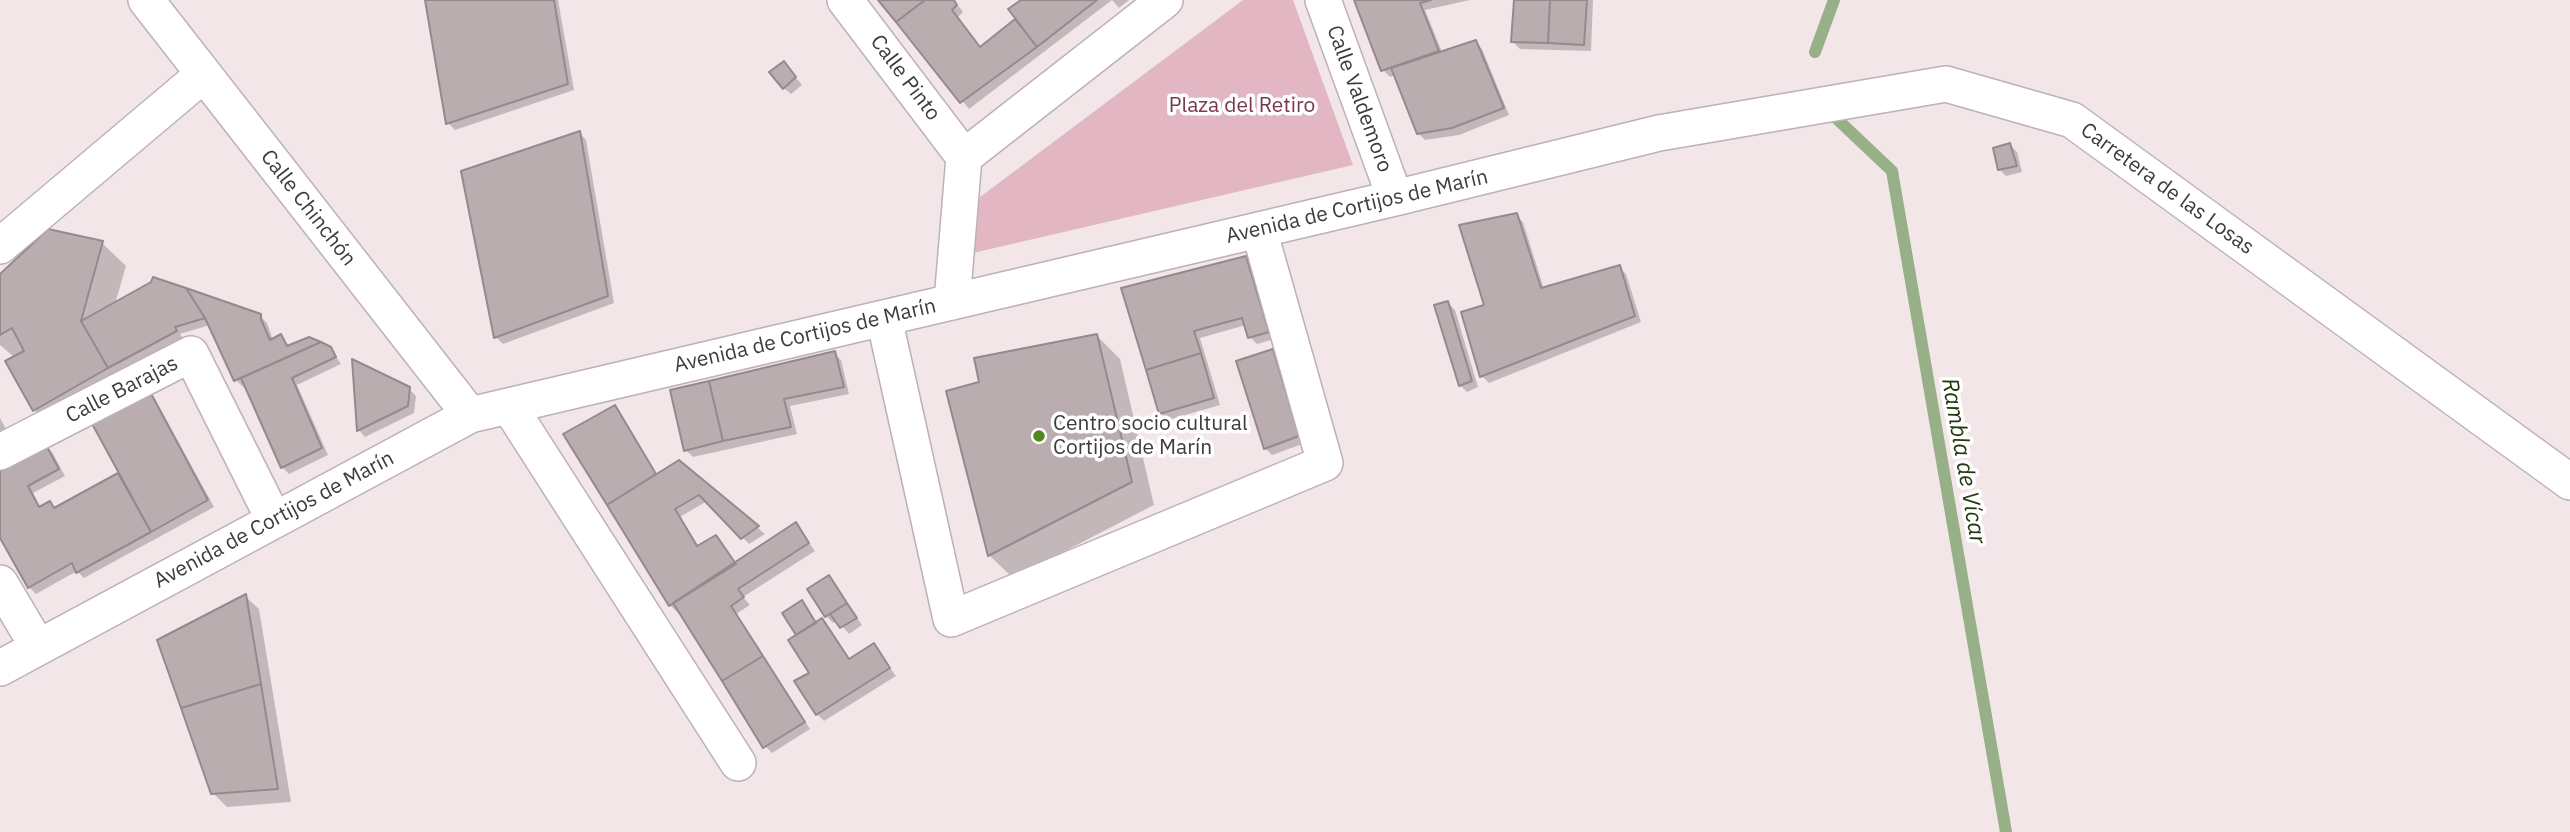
<!DOCTYPE html>
<meta charset="utf-8">
<style>
body{margin:0}
canvas{display:block;background:#f3e6e9}
</style>
<canvas width="2570" height="832"></canvas>
<script>
const ctx = document.querySelector('canvas').getContext('2d');
ctx.lineJoin = 'round';
function fill(path, color) { ctx.fillStyle = color; ctx.fill(path, 'evenodd'); }
const shape = rows => new Path2D(rows.map(r => 'M' + r).join(''));
function stroke(path, color, width, dash) { ctx.strokeStyle = color; ctx.lineWidth = width; ctx.lineCap = dash ? 'butt' : 'round'; ctx.setLineDash(dash || []); ctx.stroke(path); }
function write(font, color, halo, rows, align = 'center') {
  ctx.font = font + ' "IBM Plex Sans",sans-serif'; ctx.lineWidth = 7; ctx.setLineDash([]); ctx.textBaseline = 'middle'; ctx.strokeStyle = halo; ctx.fillStyle = color; for (const [text, x, y, turn = 0] of rows) {
    ctx.save(); ctx.translate(x, y); ctx.rotate((+turn || 0) * Math.PI / 180); ctx.textAlign = isNaN(turn) ? turn : align; if (halo) ctx.strokeText(text, 0, 0); ctx.fillText(text, 0, 0); ctx.restore();
  }
}
fill(shape([
 [1243,0,1293,0,1353,165,973,253,970,227,980,197]
]), '#e2b7c3');
fill(shape([
 [426,0,558,0,574,90,455,130,448,123],
 [880,0,954,0,963,12,957,18,981,48,1017,19,1024,0,1129,0,1119,8,1112,0,969,109],
 [1356,0,1470,0,1425,10,1442,52,1475,42,1482,49,1509,115,1459,135,1425,140,1418,133,1395,75,1390,77,1383,70],
 [1515,0,1593,0,1591,51,1520,49,1513,42],
 [784,63,802,85,791,94,784,88],
 [580,133,586,140,614,303,503,344,496,337],
 [2010,145,2017,152,2022,172,2006,176,1999,169],
 [1516,215,1523,222,1544,289,1619,267,1626,274,1641,322,1489,383,1482,376,1486,307],
 [102,243,126,266,115,304,260,316,267,323,273,340,281,336,290,347,309,339,330,348,341,364,297,385,328,455,289,474,282,467,247,386,243,387,236,380,210,325,180,334,183,338,119,372,58,434,34,410,15,358,0,345,0,276],
 [1246,258,1253,265,1274,339,1257,344,1250,337,1246,325,1200,338,1220,405,1168,420,1161,414,1123,289],
 [1448,303,1455,310,1478,387,1467,392,1460,385],
 [1096,335,1120,359,1154,505,1013,578,989,555,981,383],
 [1273,351,1280,358,1305,443,1272,455,1265,448],
 [834,353,841,360,849,394,790,406,797,434,693,457,686,450],
 [409,389,416,396,414,413,365,437,359,430],
 [147,391,154,397,214,507,84,578,77,571,36,594,29,587,0,534,45,445,52,452,65,476,33,493,41,508,50,503,55,509,121,474],
 [615,407,621,414,657,475,679,462,765,534,749,544,707,501,680,517,699,547,715,537,737,565,795,524,815,551,743,597,750,605,736,614,810,729,772,753,765,746,680,610,677,612,670,605,565,435],
 [0,418,9,435,0,440],
 [829,577,862,625,849,634,837,620,833,623,826,616],
 [245,596,259,609,291,802,227,807,213,793],
 [802,602,817,624,822,621,829,627,850,660,873,645,896,676,824,721,817,714,812,673,798,636]
]), '#0003');
stroke(shape([
 [1815,52,1834,0],
 [1837,119,1892,171,2006,832]
]), '#97b087', 12);
const building = shape([
 [425,0,554,0,568,84,446,124,425,0],
 [878,0,925,0,896,22,878,0],
 [925,0,954,0,957,5,952,10,980,47,1015,19,1037,47,960,103,896,22,925,0],
 [1021,0,1097,0,1037,47,1008,9,1021,0],
 [1354,0,1431,0,1420,3,1439,51,1381,71,1354,0],
 [1514,0,1550,0,1548,43,1511,42,1514,0],
 [1550,0,1587,0,1584,45,1548,43,1550,0],
 [1476,40,1504,108,1452,128,1417,134,1391,68,1476,40],
 [784,61,796,77,783,89,769,72,784,61],
 [580,131,608,296,494,338,461,171,580,131],
 [2010,143,2017,166,1998,170,1993,148,2010,143],
 [1517,213,1541,288,1620,265,1635,316,1480,377,1461,312,1484,305,1459,225,1517,213],
 [48,229,103,241,81,321,108,368,33,411,5,361,24,351,12,328,0,335,0,274,48,229],
 [1246,256,1269,332,1248,338,1242,318,1194,331,1201,353,1146,370,1121,288,1246,256],
 [153,277,186,288,205,318,175,327,177,331,108,368,81,321,151,282,153,277],
 [186,288,261,314,261,319,270,340,281,334,287,346,309,337,321,342,234,381,205,318,186,288],
 [1448,301,1472,381,1459,386,1434,305,1448,301],
 [1097,334,1132,482,988,556,946,391,979,382,974,358,1097,334],
 [321,342,331,347,336,357,292,378,322,448,281,468,241,378,321,342],
 [1273,349,1299,436,1264,449,1236,361,1273,349],
 [835,351,844,387,784,399,791,427,723,441,709,381,835,351],
 [1201,353,1214,398,1159,414,1146,370,1201,353],
 [352,359,410,387,408,406,357,431,352,359],
 [709,381,723,441,684,451,670,390,709,381],
 [148,388,208,500,151,532,90,420,148,388],
 [615,405,656,474,607,505,563,434,615,405],
 [45,443,59,469,28,486,39,507,50,501,54,508,118,473,151,532,76,573,72,563,28,588,0,538,0,460,45,443],
 [679,460,759,526,741,539,699,495,675,509,697,546,716,535,736,564,669,606,607,505,679,460],
 [796,522,809,543,738,589,744,597,731,606,763,656,722,681,673,603,796,522],
 [829,575,847,603,825,617,807,589,829,575],
 [246,594,261,684,181,708,157,640,246,594],
 [802,600,816,623,796,635,782,613,802,600],
 [847,603,857,618,840,628,830,614,847,603],
 [822,618,849,659,874,643,890,668,816,715,794,681,809,673,788,640,822,618],
 [763,656,805,722,763,748,722,681,763,656],
 [261,684,278,789,211,794,181,708,261,684]
]);
fill(building, '#baadb0');
stroke(building, '#95898c', 2);
const minor = shape([
 [146,0,470,415],
 [845,0,964,157],
 [1323,0,1395,198],
 [0,246,204,74],
 [952,302,964,157,1165,0],
 [884,318,951,619,1325,463,1259,230],
 [509,406,738,763],
 [0,452,191,354,274,520],
 [0,583,38,647],
 [0,668,470,415,1395,198,1659,133,1946,84,2072,120,2570,482]
]);
stroke(minor, '#beb1b4', 38);
stroke(minor, '#fff', 35);
for (const [x, y, r, color] of [
 [1039,436,7,"#528720"]
]) { const dot = new Path2D(); dot.arc(x, y, r, 0, 2 * Math.PI); ctx.fillStyle = color; ctx.fill(dot); stroke(dot, '#fff', 2.5); }
write('21px', '#3f3a3b', '#fff', [
 ["Calle Pinto",905,78,53],
 ["Calle Valdemoro",1359,99,70],
 ["Carretera de las Losas",2167,189,36],
 ["Avenida de Cortijos de Marín",1357,207,-13],
 ["Calle Chinchón",308,208,52],
 ["Avenida de Cortijos de Marín",805,336,-13],
 ["Calle Barajas",122,390,-27],
 ["Avenida de Cortijos de Marín",274,520,-28]
]);
write('21px', '#78374d', '#fff', [
 ["Plaza del Retiro",1242,106]
]);
write('21px', '#3f3a3b', '#fff', [
 ["Centro socio cultural",1053,424],
 ["Cortijos de Marín",1053,448]
], 'left');
write('italic 23px', '#20380b', '#fff', [
 ["Rambla de Vícar",1963,461,80]
]);
</script>
